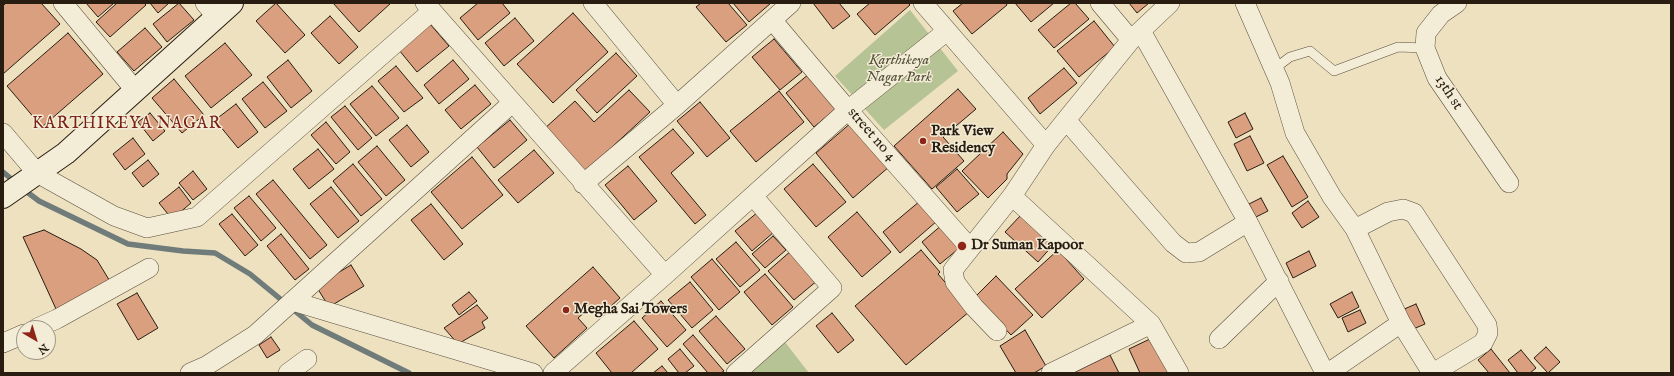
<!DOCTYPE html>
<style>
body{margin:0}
#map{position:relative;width:1674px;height:376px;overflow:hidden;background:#ede1c0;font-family:"IM FELL English",serif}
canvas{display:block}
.frame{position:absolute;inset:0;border:4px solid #291d12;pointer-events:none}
.north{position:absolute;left:16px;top:320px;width:40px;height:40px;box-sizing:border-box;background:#f3ecd6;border:1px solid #a29988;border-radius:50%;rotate:142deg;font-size:11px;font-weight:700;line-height:16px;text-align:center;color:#291d12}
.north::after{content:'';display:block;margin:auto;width:14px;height:18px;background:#8f2418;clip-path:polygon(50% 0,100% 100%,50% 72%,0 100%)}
</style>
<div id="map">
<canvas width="1674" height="376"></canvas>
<div class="frame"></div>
<div class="north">N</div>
</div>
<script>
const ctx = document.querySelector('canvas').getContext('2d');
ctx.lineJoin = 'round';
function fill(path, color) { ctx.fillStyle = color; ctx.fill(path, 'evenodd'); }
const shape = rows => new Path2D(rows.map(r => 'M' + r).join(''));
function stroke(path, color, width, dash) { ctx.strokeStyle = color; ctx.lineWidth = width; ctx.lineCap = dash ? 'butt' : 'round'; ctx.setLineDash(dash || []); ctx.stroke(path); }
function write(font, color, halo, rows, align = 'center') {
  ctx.font = font + ' "IM FELL English",serif'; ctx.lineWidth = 3; ctx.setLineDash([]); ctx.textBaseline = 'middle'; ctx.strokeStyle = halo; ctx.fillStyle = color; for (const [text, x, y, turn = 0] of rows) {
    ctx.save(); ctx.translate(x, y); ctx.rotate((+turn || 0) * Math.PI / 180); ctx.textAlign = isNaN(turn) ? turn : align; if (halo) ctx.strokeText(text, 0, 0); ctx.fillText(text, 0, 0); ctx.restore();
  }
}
fill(shape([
 [910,10,958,71,884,130,835,76],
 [781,337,809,373,741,373]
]), '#b6c394');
stroke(shape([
 [3,172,15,182],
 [23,189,39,201,128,244,183,251,215,253,250,274,312,325,409,373]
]), '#6f7c79', 5.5);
const building = shape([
 [6,3,41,3,60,24,3,74,3,6,6,3],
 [86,3,114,3,98,17,86,3],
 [117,3,144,3,146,5,110,37,96,22,117,3],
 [150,3,169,3,158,13,150,3],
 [179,3,194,20,167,42,153,24,179,3],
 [276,3,305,35,285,53,256,21,276,3],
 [333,3,391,3,359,32,333,3],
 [478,3,502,3,510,13,478,40,460,18,478,3],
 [701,3,728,3,747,25,726,42,696,7,701,3],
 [733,3,771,3,749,22,733,3],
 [813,3,839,3,850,16,833,29,813,3],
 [870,3,908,3,910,5,875,35,857,14,870,3],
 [963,3,1006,3,1007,5,972,34,953,11,963,3],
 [1015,3,1054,3,1031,22,1015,3],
 [1071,3,1075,3,1089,19,1054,48,1038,30,1071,3],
 [1129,3,1149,3,1137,13,1129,3],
 [573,13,608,52,553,103,517,64,573,13],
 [330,16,358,47,339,64,311,33,330,16],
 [515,18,534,41,504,66,485,43,515,18],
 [1094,21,1115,47,1079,77,1057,51,1094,21],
 [430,24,449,46,417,72,399,50,430,24],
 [145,28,162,47,134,71,117,52,145,28],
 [68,33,103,74,42,127,7,86,68,33],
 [774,39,802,72,780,90,752,57,774,39],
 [225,43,252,75,211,108,185,76,225,43],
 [616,53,637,76,597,113,576,90,616,53],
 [288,60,312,91,291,108,267,77,288,60],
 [453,60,469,79,439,104,424,85,453,60],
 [396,66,423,98,404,112,378,81,396,66],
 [1064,68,1077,83,1040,114,1028,98,1064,68],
 [809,74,837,108,814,127,786,93,809,74],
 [174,79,204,115,182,133,152,98,174,79],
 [263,82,287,111,265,128,242,99,263,82],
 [475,85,491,104,461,129,445,110,475,85],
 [372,86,399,118,376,136,350,104,372,86],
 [958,89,976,109,943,137,964,161,932,189,894,146,958,89],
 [629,90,650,112,584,173,544,129,575,101,594,122,629,90],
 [779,91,804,122,756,162,730,131,779,91],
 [700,102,730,138,707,157,677,121,700,102],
 [236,104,258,132,238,148,215,120,236,104],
 [345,106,372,138,358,150,331,117,345,106],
 [150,113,165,131,153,141,138,122,150,113],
 [1245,113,1253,129,1236,138,1228,122,1245,113],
 [510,120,527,140,494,168,477,147,510,120],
 [326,122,350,152,336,164,311,135,326,122],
 [852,122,890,166,853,198,816,153,852,122],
 [407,125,429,152,411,167,389,140,407,125],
 [673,129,694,153,671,173,706,215,695,224,639,157,673,129],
 [1003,132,1023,154,1007,174,1007,179,988,198,962,171,1003,132],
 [1250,136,1264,163,1247,171,1234,144,1250,136],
 [133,138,145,154,125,170,113,154,133,138],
 [377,146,405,180,386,196,358,162,377,146],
 [318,149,334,169,309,189,293,169,318,149],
 [534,150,554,173,518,203,498,180,534,150],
 [1283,156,1308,197,1292,207,1267,165,1283,156],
 [472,157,503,195,462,229,431,192,472,157],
 [148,160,159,174,143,187,132,173,148,160],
 [353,164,382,199,361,216,333,181,353,164],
 [813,164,846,202,816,227,784,189,813,164],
 [628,166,657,201,634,220,605,185,628,166],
 [957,169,979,194,957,212,936,187,957,169],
 [193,171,207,189,193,200,179,183,193,171],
 [273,180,327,245,310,259,256,194,273,180],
 [179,187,191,203,172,219,159,203,179,187],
 [331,187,359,221,338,238,310,204,331,187],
 [249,196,276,228,261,241,234,208,249,196],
 [1261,198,1268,211,1256,217,1249,204,1261,198],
 [920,201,937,221,900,253,883,232,920,201],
 [1308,201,1319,217,1302,228,1292,213,1308,201],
 [431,204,463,244,444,260,411,220,431,204],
 [758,212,774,232,752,251,735,231,758,212],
 [857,212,891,252,862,277,828,237,857,212],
 [232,214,258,245,245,256,219,224,232,214],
 [1021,215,1053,245,1038,262,1005,232,1021,215],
 [943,224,962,246,940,264,922,242,943,224],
 [44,230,81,249,97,260,111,283,56,309,23,237,44,230],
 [281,234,309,269,295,280,267,246,281,234],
 [773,236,786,250,765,268,752,254,773,236],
 [736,242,760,270,740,287,716,259,736,242],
 [792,250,818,280,794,300,768,271,792,250],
 [921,250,940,272,938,274,970,311,906,365,855,306,921,250],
 [1058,250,1084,279,1042,318,1015,289,1058,250],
 [1309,251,1316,266,1293,278,1286,263,1309,251],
 [712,259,740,292,719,310,691,277,712,259],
 [351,265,364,286,329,307,316,286,351,265],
 [593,267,620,298,602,314,593,305,578,318,587,328,554,358,526,326,593,267],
 [765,274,793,307,772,325,744,292,765,274],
 [996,276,1033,315,1011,335,975,297,996,276],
 [690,282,713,310,692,328,668,300,690,282],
 [469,292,477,301,459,315,452,305,469,292],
 [1352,292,1359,307,1338,318,1330,304,1352,292],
 [137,293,158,328,138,340,117,304,137,293],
 [661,301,686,330,667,347,642,318,661,301],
 [1416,304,1425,324,1411,330,1402,310,1416,304],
 [477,305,488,318,482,322,485,328,458,344,444,328,477,305],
 [1360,310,1366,323,1348,332,1342,318,1360,310],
 [832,313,854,340,838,353,816,326,832,313],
 [716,316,745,349,727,364,699,331,716,316],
 [634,321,658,349,631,373,612,373,596,353,634,321],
 [1025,330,1046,366,1034,373,1016,373,1000,346,1025,330],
 [693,335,724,371,721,373,708,373,683,344,693,335],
 [271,337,280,350,267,358,259,345,271,337],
 [1152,338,1169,373,1140,373,1129,349,1152,338],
 [1546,347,1560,362,1548,373,1534,358,1546,347],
 [680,349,694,366,685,373,679,373,668,359,680,349],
 [1491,349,1510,373,1489,373,1478,360,1491,349],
 [1521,350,1536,368,1530,373,1518,373,1508,360,1521,350],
 [1110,355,1119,373,1075,373,1075,372,1110,355],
 [662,366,668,373,653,373,662,366]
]);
fill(building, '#da9f7e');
stroke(building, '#291d12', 1);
const lane = shape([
 [1274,69,1290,57,1310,51,1334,71,1398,47,1425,48]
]);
const street = shape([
 [63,3,135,90],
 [205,3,216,16],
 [425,3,665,275],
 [593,3,677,105],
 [923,3,1046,145],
 [1100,3,1131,40],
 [1245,3,1280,83,1295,133,1332,197,1355,229,1401,323,1432,373],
 [1457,3,1441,14,1426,33,1425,48,1437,78,1509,183],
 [773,21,848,110,970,248],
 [1141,31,1248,222,1325,373],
 [1066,120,1173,243,1186,253,1199,252,1248,222],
 [3,133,37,173,114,216,147,228,197,217,432,11],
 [583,184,677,105,791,3],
 [1012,196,1151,324,1179,373],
 [1355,229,1388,212,1403,209,1414,213,1487,325,1488,333,1483,343,1433,373],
 [292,301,533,373],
 [37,328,57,319,149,268],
 [997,331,974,307,955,282,953,270,1012,196,1046,145,1066,120,1131,40,1170,3],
 [1219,339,1279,281],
 [3,343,24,334],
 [190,373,206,366,255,335,512,103],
 [288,373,307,359],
 [553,373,665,275,848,110,947,31],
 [736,373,832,288,753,196],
 [1051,373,1151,324],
 [1328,373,1401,323]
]);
const secondary = shape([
 [3,197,66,153,232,3]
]);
stroke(lane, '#5a4e3e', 10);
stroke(street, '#5a4e3e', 20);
stroke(secondary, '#291d12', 24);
stroke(lane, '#f3ecd6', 9);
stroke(street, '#f3ecd6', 19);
stroke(secondary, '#f3ecd6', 22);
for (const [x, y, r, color] of [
 [923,141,4,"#8f2418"],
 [962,246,5,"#8f2418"],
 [566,310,4,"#8f2418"]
]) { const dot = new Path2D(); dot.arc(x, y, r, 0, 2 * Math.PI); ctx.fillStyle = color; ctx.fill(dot); stroke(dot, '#f3ecd6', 1.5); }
write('italic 15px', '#534f39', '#f3ecd6', [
 ["Karthikeya",899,61],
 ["Nagar Park",899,78]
]);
write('15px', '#291d12', '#f3ecd6', [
 ["13th st",1448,93,57],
 ["street no 4",871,135,49]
]);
write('bold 15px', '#291d12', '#f3ecd6', [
 ["Park View",931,132],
 ["Residency",931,149],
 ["Dr Suman Kapoor",971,246],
 ["Megha Sai Towers",574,310]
], 'left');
ctx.letterSpacing = '1px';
write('16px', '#7a1f14', '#f3ecd6', [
 ["KARTHIKEYA NAGAR",127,125]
]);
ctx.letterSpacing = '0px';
</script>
